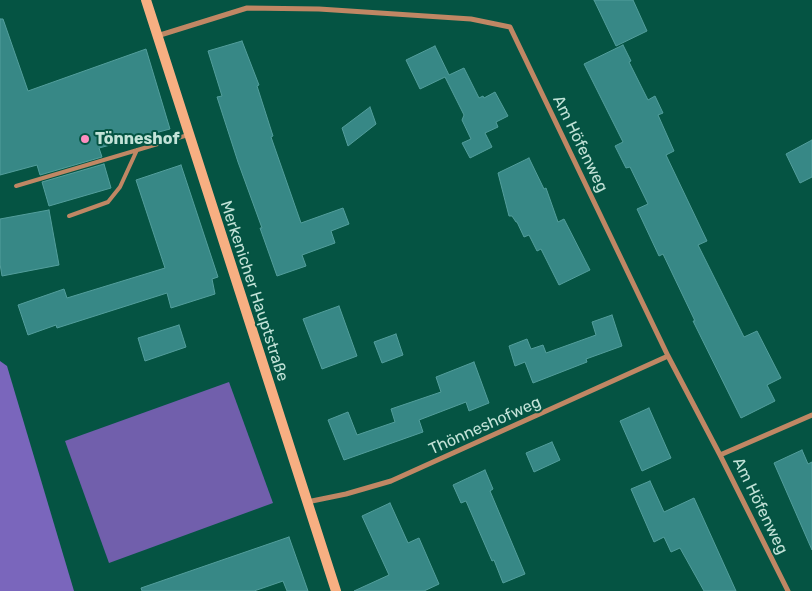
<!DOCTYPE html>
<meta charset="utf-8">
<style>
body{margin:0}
canvas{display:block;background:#055443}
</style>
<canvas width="812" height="591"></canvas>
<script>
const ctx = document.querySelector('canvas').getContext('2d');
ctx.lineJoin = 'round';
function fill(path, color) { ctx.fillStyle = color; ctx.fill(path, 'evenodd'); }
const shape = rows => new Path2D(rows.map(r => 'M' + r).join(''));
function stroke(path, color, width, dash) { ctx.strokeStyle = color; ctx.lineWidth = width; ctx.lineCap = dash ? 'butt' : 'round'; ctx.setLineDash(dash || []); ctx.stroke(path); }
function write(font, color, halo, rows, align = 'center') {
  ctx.font = font + ' Rubik,sans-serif'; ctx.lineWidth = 4; ctx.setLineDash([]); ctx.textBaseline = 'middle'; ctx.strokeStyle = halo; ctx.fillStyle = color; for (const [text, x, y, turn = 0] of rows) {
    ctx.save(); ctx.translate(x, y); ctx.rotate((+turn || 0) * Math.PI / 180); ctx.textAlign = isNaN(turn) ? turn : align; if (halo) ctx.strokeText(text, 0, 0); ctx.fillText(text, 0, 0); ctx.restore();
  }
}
fill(shape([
 [229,382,273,503,109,563,65,441]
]), '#715fac');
fill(shape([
 [0,361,7,366,74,591,0,591]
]), '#7a66bc');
const building = shape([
 [594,0,633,0,647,31,616,46,594,0],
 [0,19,3,19,28,91,146,49,170,129,99,148,102,157,40,175,37,165,0,175,0,19],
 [242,41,259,85,257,86,273,136,271,137,301,223,343,208,349,224,331,231,335,243,302,255,306,266,277,276,260,228,262,228,238,162,217,97,222,96,208,51,242,41],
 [623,45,631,61,629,62,648,100,655,96,663,113,658,115,674,151,666,155,707,241,698,245,744,337,757,331,781,378,767,385,775,401,741,418,693,321,695,321,663,254,659,256,637,209,648,204,630,167,626,168,615,146,623,142,584,64,623,45],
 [435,46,449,75,464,68,479,98,483,96,484,98,495,92,508,116,496,122,498,127,485,133,492,147,470,158,462,143,471,139,462,120,464,115,445,77,420,89,406,60,435,46],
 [370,107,376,124,348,146,342,128,370,107],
 [812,140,812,177,800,183,786,154,812,140],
 [529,158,544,189,546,188,558,222,564,219,590,270,559,285,541,249,537,251,529,235,524,237,517,222,516,222,512,216,509,216,498,173,529,158],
 [104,164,111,188,49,206,42,182,104,164],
 [181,165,218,277,212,279,215,294,171,308,167,293,57,328,56,325,28,335,18,305,64,289,67,298,165,268,136,180,181,165],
 [49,210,59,265,2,276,0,264,0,219,49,210],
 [339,306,357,356,322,369,303,319,339,306],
 [612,315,622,346,586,359,587,362,533,383,525,362,515,366,509,346,527,339,531,349,543,345,546,353,596,335,592,322,612,315],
 [179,325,186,347,145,361,138,338,179,325],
 [396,334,403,355,382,363,374,342,396,334],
 [474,362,489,403,469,411,466,402,419,420,423,432,344,460,328,420,348,412,357,435,395,422,391,409,441,392,436,377,474,362],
 [649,408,671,458,642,471,620,421,649,408],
 [552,442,560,460,534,472,526,453,552,442],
 [802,450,808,464,812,462,812,550,774,463,802,450],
 [485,470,493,489,490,491,525,574,503,583,494,560,492,561,466,501,461,503,453,485,485,470],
 [650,481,664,512,694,498,736,591,704,591,680,548,671,552,664,537,654,542,631,489,650,481],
 [390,503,408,543,419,538,439,584,424,591,354,591,389,575,362,516,390,503],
 [289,537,308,591,287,591,283,581,254,591,142,591,141,588,289,537]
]);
fill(building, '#378886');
stroke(building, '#539e9c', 1);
stroke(shape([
 [16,186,188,135],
 [69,216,108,202,120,187,137,150]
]), '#c08764', 4);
stroke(shape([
 [157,36,247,8,319,9,471,19,510,27,668,356,720,455,788,591],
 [720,455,812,415],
 [307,502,346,494,391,481,668,356]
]), '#c08764', 5);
stroke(shape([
 [146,0,336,591]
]), '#f7af82', 10);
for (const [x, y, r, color] of [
 [85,139,5,"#fd8ec0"]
]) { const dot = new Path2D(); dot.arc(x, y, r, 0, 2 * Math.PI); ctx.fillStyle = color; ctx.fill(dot); stroke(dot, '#055443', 2); }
write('bold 16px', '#c3e3d8', '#055443', [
 ["Tönneshof",95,139]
], 'left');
write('16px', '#c3e3d8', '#055443', [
 ["Am Höfenweg",580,144,64],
 ["Merkenicher Hauptstraße",254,291,72],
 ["Thönneshofweg",485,426,-24],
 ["Am Höfenweg",760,506,64]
]);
</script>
